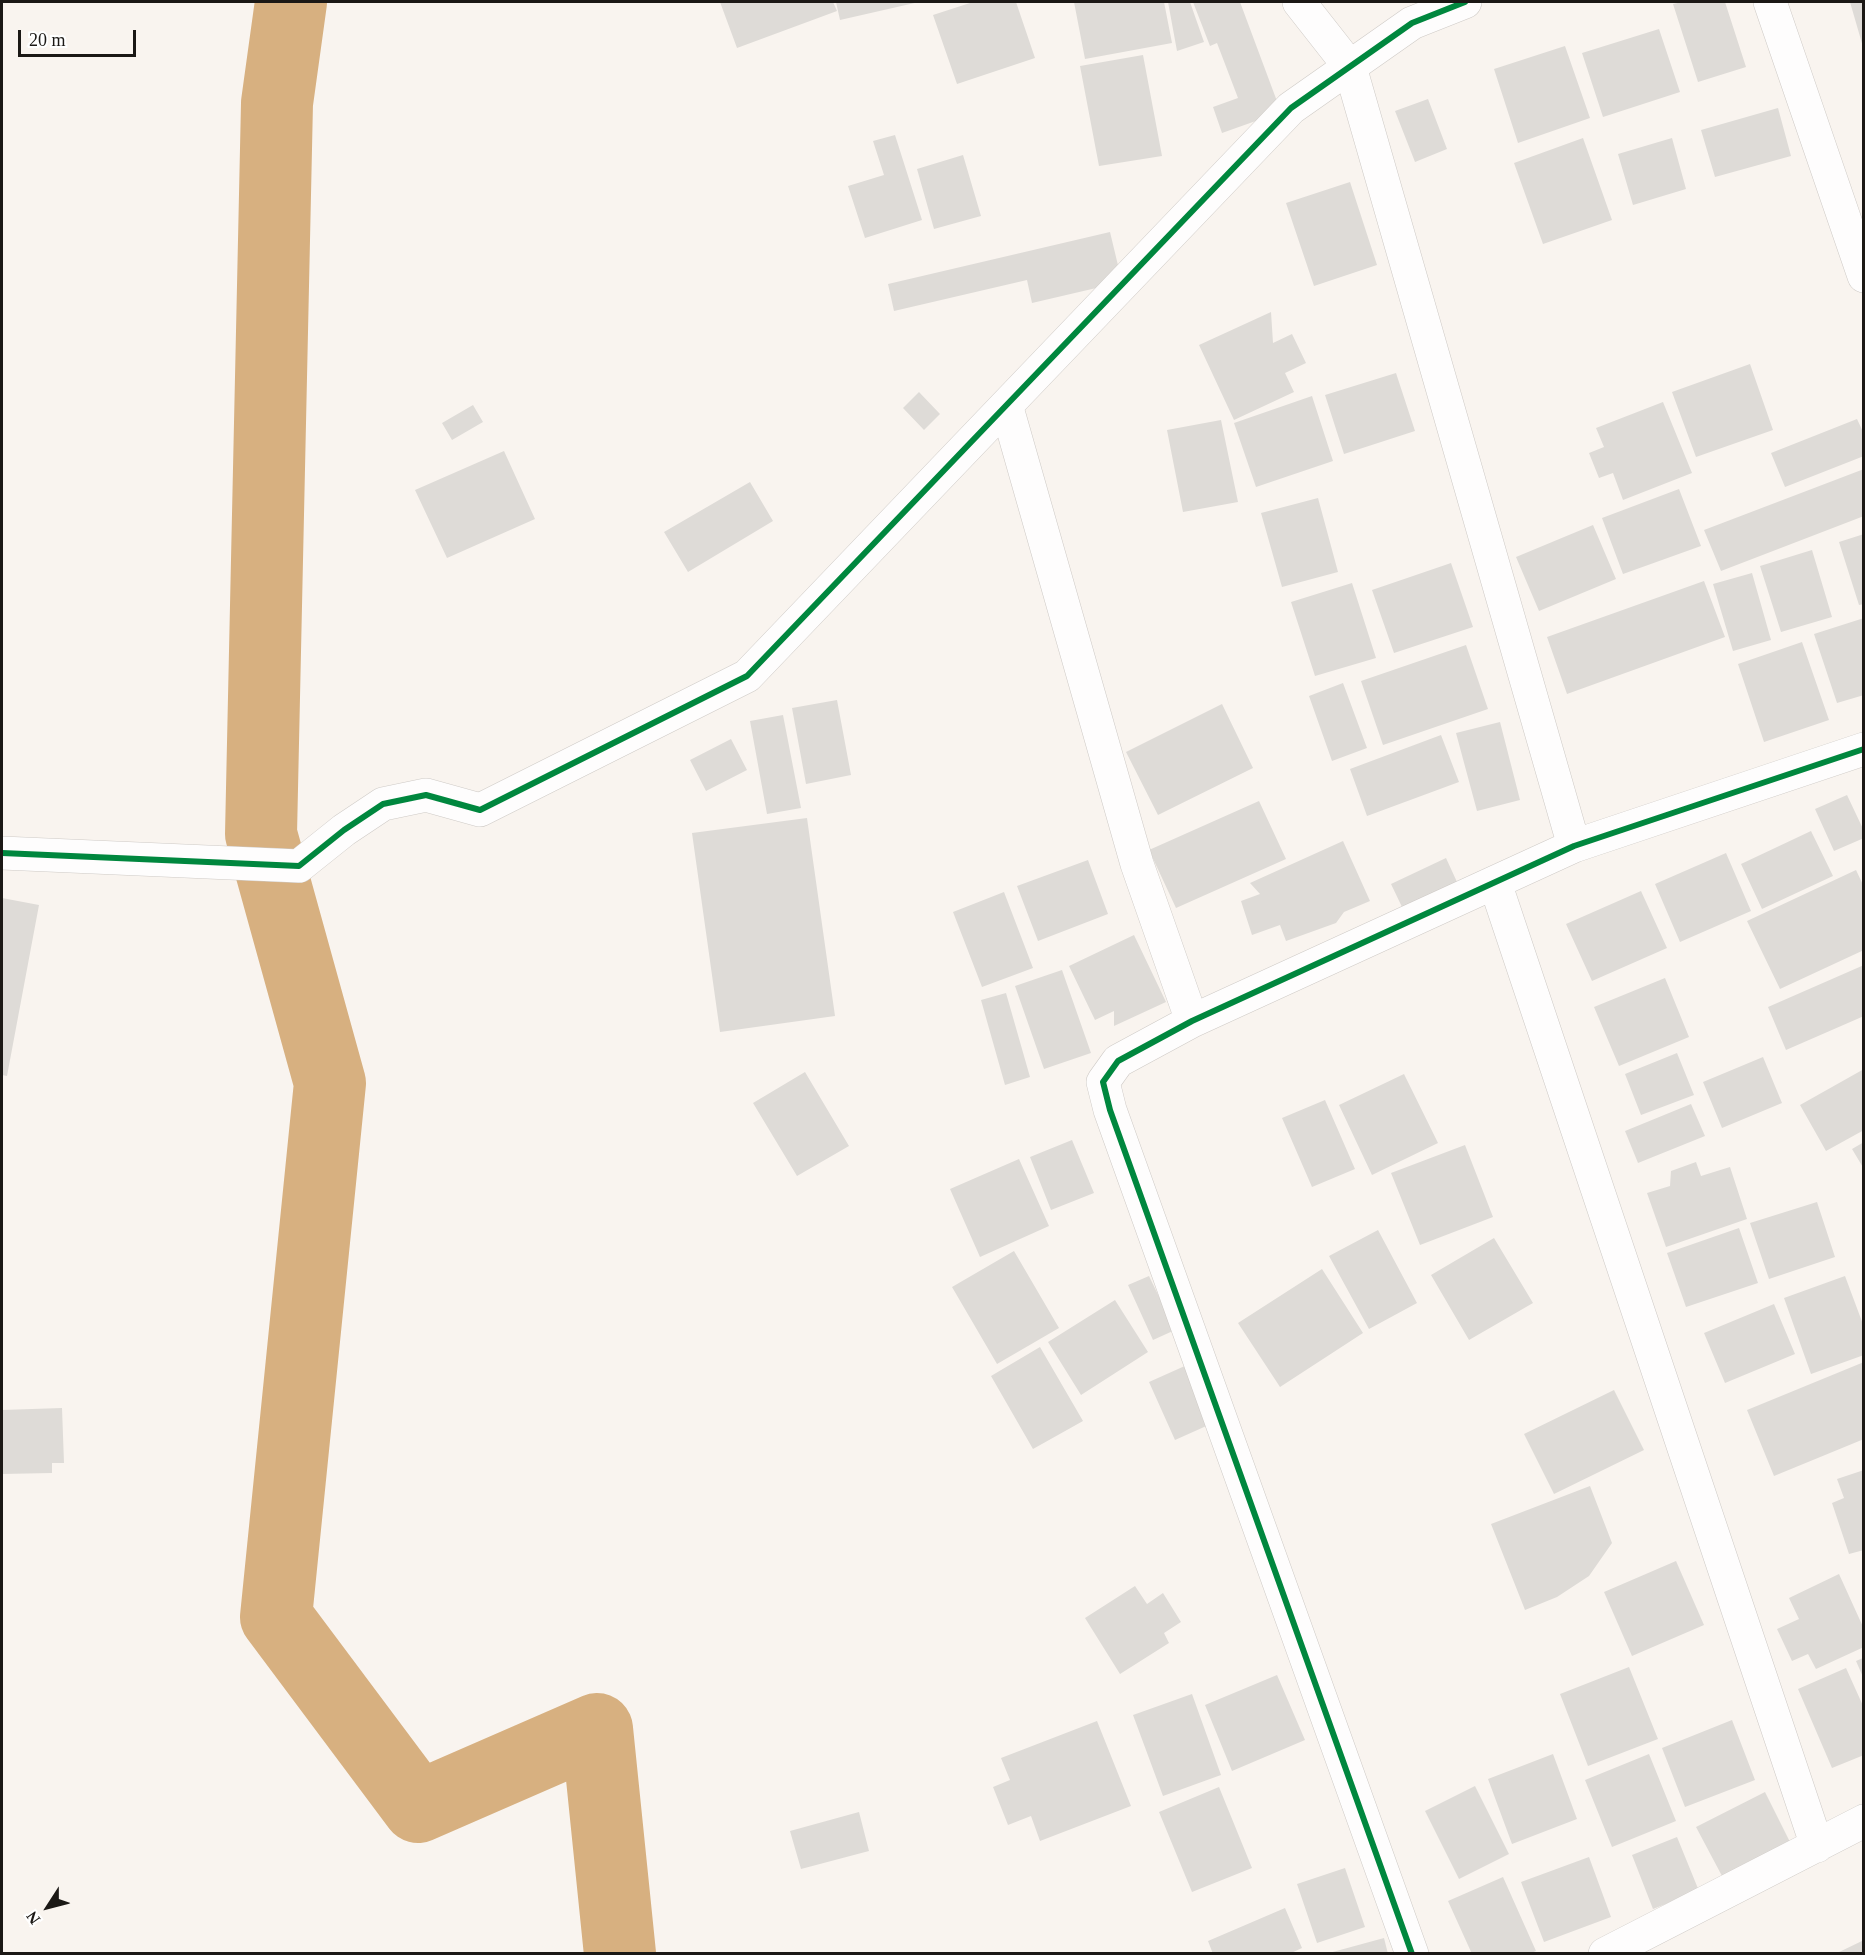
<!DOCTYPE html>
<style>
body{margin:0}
#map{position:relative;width:1865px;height:1955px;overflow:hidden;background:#f9f4ef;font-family:"Times New Roman",serif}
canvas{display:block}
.frame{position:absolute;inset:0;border:3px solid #1b1815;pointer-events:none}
.north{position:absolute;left:18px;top:1877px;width:60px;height:60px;-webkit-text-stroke:4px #fff;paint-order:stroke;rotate:234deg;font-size:16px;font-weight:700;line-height:24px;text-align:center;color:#1b1815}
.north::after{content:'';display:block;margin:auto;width:21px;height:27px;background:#1b1815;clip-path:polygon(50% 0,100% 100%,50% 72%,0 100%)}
.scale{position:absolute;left:18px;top:30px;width:118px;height:27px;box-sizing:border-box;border:3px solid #1b1815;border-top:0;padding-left:8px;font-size:18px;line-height:21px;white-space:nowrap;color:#1b1815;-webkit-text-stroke:4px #fff;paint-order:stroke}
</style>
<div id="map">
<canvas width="1865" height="1955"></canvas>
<div class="frame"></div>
<div class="north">N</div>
<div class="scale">20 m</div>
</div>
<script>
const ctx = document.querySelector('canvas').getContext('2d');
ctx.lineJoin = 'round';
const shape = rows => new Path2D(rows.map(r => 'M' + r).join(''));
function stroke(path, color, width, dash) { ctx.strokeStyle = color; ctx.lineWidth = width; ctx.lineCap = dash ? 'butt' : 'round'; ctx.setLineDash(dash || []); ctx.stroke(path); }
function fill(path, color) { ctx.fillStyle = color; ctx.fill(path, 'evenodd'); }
stroke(shape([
 [291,2,277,103,261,834,330,1083,276,1617,418,1807,597,1729,620,1954]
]), '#d7b080', 72);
fill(shape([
 [720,2,833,2,837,11,737,48],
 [836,2,919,2,840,20],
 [973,2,1016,2,1035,58,957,84,933,15],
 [1074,2,1164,2,1172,43,1085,59],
 [1168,2,1190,2,1204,42,1177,51],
 [1193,2,1240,2,1281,112,1222,133,1213,107,1238,98,1217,43,1210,46],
 [1682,2,1725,2,1746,67,1698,82,1673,4],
 [1850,2,1864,2,1864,47,1863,47],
 [1659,29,1680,92,1603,117,1582,53],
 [1565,46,1590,118,1518,143,1494,69],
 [1143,55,1162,156,1099,166,1080,66],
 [1428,99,1447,149,1415,162,1395,111],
 [1778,108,1791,156,1715,177,1701,130],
 [895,135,922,220,865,238,848,186,884,175,873,141],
 [1583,138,1612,220,1543,244,1514,163],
 [1672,138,1686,189,1633,205,1618,154],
 [963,155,981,216,934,229,917,169],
 [1350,182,1377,265,1314,286,1286,203],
 [1110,232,1122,282,1032,303,1027,280,894,311,888,284],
 [1271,312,1273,343,1292,334,1306,363,1285,373,1294,392,1234,420,1199,345],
 [1750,364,1773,430,1696,457,1672,392],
 [1396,373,1415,431,1344,454,1325,395],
 [919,392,940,414,924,430,903,408],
 [1312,396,1333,461,1256,487,1234,423],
 [1663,402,1692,473,1623,500,1613,473,1599,478,1589,453,1604,447,1596,428],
 [473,405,483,422,452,440,442,423],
 [1857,419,1864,434,1864,456,1785,487,1771,453],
 [1221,420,1238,502,1183,512,1167,430],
 [504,451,535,519,447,558,415,490],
 [1864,469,1864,516,1721,571,1704,530],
 [750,482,773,521,688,572,664,532],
 [1679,489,1701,546,1623,574,1602,518],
 [1318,498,1338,572,1282,587,1261,513],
 [1593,525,1616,579,1539,611,1516,557],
 [1864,534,1864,604,1859,605,1839,542],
 [1812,550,1832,617,1781,632,1760,566],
 [1451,563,1473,627,1394,653,1372,590],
 [1752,573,1771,640,1733,651,1713,584],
 [1704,581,1725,637,1567,694,1547,637],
 [1352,583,1376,658,1315,676,1291,602],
 [1864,618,1864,695,1837,703,1814,634],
 [1802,642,1829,720,1764,742,1738,664],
 [1466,645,1488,709,1383,745,1361,681],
 [1343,683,1367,748,1332,761,1309,696],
 [837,700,851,775,806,784,792,708],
 [1222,704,1253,768,1158,815,1126,752],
 [783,715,801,808,767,814,750,721],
 [1500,722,1520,800,1477,811,1456,733],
 [1441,735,1459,782,1367,816,1350,769],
 [731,739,747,770,706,791,690,760],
 [1847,795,1864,831,1864,838,1834,851,1815,809],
 [1259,801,1286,859,1176,908,1149,850],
 [807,818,835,1016,720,1032,692,833],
 [1811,831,1833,876,1762,909,1741,864],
 [1343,841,1370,901,1344,912,1336,923,1286,941,1280,925,1252,935,1241,901,1260,894,1250,883],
 [1726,853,1751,911,1680,942,1655,884],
 [1446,858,1457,882,1402,907,1391,884],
 [1088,860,1108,914,1038,941,1017,886],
 [1856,870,1864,887,1864,950,1780,989,1747,921],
 [1641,891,1667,948,1592,981,1566,924],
 [1004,892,1033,968,982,987,953,912],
 [2,898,39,905,7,1076,2,1075],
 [1134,935,1166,1002,1114,1026,1114,1011,1095,1020,1069,966],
 [1864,965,1864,1016,1786,1050,1768,1007],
 [1062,970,1091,1053,1044,1069,1015,986],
 [1665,978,1689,1037,1619,1066,1594,1007],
 [1006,993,1030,1077,1005,1085,981,1000],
 [1677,1053,1694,1095,1641,1115,1625,1074],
 [1763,1057,1782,1103,1722,1128,1703,1082],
 [1864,1069,1864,1130,1826,1151,1800,1105],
 [805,1072,849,1146,797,1176,753,1103],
 [1404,1074,1438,1143,1372,1175,1339,1105],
 [1325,1100,1355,1169,1312,1187,1282,1118],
 [1691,1104,1705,1136,1638,1163,1625,1131],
 [1072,1140,1094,1193,1051,1210,1030,1157],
 [1864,1142,1864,1169,1852,1149],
 [1465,1145,1493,1217,1420,1245,1391,1173],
 [1019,1159,1049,1226,980,1257,950,1189],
 [1696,1162,1701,1176,1730,1167,1747,1219,1666,1247,1647,1193,1670,1186,1671,1171],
 [1817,1202,1835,1257,1769,1279,1750,1223],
 [1739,1228,1758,1283,1686,1307,1667,1253],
 [1378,1230,1417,1303,1369,1329,1329,1256],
 [1494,1238,1533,1303,1469,1340,1431,1275],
 [1014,1251,1059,1328,997,1364,952,1287],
 [1322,1269,1363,1333,1280,1387,1238,1323],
 [1149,1276,1175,1330,1153,1340,1128,1285],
 [1845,1276,1864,1327,1864,1355,1811,1374,1784,1298],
 [1115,1300,1148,1352,1081,1395,1048,1342],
 [1774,1304,1795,1354,1725,1383,1704,1333],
 [1040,1347,1083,1421,1033,1449,991,1376],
 [1864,1362,1864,1439,1774,1476,1747,1410],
 [1187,1365,1213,1423,1175,1440,1149,1382],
 [1614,1390,1644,1450,1554,1494,1524,1434],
 [62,1408,64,1463,52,1463,52,1473,2,1474,2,1410],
 [1864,1470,1864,1550,1849,1554,1832,1503,1844,1498,1837,1479],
 [1590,1486,1612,1543,1589,1576,1557,1597,1525,1610,1491,1524],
 [1676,1561,1704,1625,1632,1656,1604,1592],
 [1839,1574,1864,1629,1864,1647,1816,1669,1808,1654,1792,1661,1777,1629,1799,1619,1789,1598],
 [1135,1586,1147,1604,1163,1593,1181,1622,1164,1633,1169,1643,1120,1674,1085,1618],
 [1863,1658,1863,1677,1856,1661],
 [1629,1667,1658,1739,1588,1766,1560,1694],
 [1846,1668,1864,1708,1864,1755,1832,1768,1798,1689],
 [1277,1675,1305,1740,1232,1771,1205,1705],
 [1192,1694,1221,1775,1163,1796,1133,1715],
 [1732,1720,1755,1780,1685,1807,1662,1748],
 [1097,1721,1131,1806,1040,1841,1031,1816,1008,1825,993,1787,1010,1780,1001,1758],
 [1553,1754,1577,1819,1512,1844,1488,1779],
 [1649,1754,1676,1821,1612,1847,1585,1780],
 [1475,1786,1509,1854,1459,1879,1425,1811],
 [1219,1787,1252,1868,1192,1892,1159,1812],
 [1765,1792,1790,1842,1722,1876,1696,1827],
 [859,1812,869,1851,801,1869,790,1831],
 [1677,1837,1699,1891,1653,1909,1632,1855],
 [1589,1857,1611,1917,1544,1942,1521,1882],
 [1345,1868,1365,1927,1317,1943,1297,1884],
 [1503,1877,1536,1951,1529,1954,1472,1954,1448,1901],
 [1285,1908,1302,1948,1289,1954,1213,1954,1208,1941],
 [1384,1938,1388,1954,1329,1954,1329,1953],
 [1864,1940,1864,1954,1835,1954]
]), '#dedbd7');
const minor = shape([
 [1299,2,1350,67,1574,846],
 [1770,2,1864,276],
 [1007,408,1137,864,1192,1021],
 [2,853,299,866,344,830,383,804,426,795,480,810,747,676,1291,108,1412,23,1465,2],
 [1495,883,1817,1846],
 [1412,1954,1110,1110,1103,1082,1118,1061,1192,1021,1574,846,1864,749],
 [1605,1954,1864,1821]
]);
stroke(minor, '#cecac6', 34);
stroke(minor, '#fefdfd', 33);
stroke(shape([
 [2,853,299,866,344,830,383,804,426,795,480,810,747,676,1291,108,1412,23,1465,2],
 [1412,1954,1110,1110,1103,1082,1118,1061,1192,1021,1574,846,1864,749]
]), '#00873e', 6);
</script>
